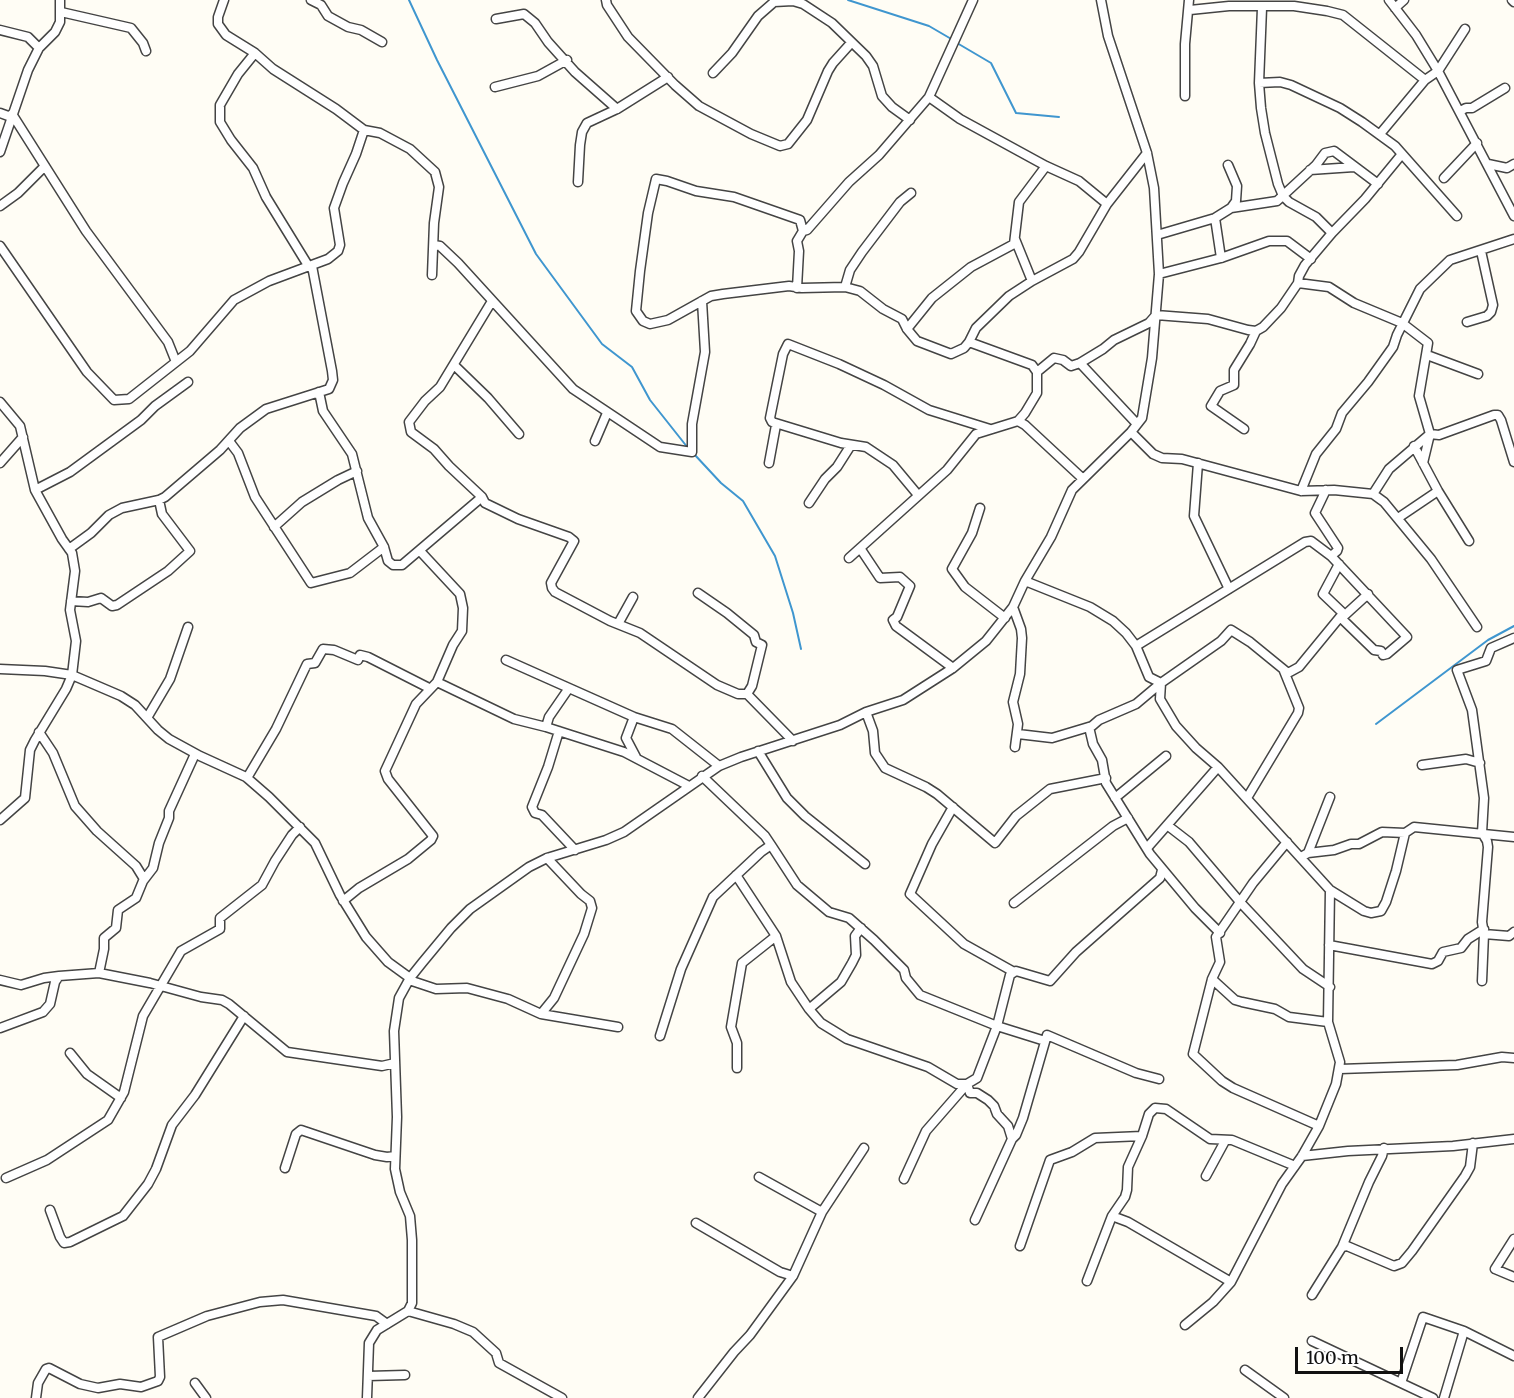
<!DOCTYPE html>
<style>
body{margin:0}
#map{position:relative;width:1514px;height:1398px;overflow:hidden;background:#fffdf5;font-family:Merriweather,serif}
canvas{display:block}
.scale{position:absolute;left:1295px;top:1347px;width:108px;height:27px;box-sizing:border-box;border:3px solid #111;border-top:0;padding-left:8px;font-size:18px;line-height:21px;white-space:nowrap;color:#111;-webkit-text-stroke:4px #fff;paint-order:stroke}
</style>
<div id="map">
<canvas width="1514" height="1398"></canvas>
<div class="scale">100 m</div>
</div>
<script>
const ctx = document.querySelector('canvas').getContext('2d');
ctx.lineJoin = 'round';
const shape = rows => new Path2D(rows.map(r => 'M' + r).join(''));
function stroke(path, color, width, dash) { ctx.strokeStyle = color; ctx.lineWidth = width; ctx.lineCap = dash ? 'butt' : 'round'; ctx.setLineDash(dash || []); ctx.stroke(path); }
stroke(shape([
 [409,0,437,60,536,254,602,344,632,367,650,400,688,448],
 [848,0,929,26,953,40],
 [957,43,991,63,1016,113,1059,117],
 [694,454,721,483,743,501,775,556,793,613,801,649],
 [1376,724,1488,640,1514,626]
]), '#3f96cf', 2);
const street = shape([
 [224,0,218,17,218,24,226,35,255,53,273,69,336,109,364,130,380,133,410,149,435,172,439,187,434,223,432,275],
 [311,0,321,5,328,16,348,27,361,30,382,42],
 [606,0,607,5,628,37,675,85,699,106,751,134,780,146,788,144,807,120,828,71,833,63,851,43],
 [973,0,929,97,879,155,849,182,807,230,803,231,800,220,734,197,696,191,667,181,656,179,648,213,640,271,636,311,643,321,650,324,668,320,711,296,723,294,789,286,802,288,845,287,860,291,883,309,902,319,907,329,917,341,951,354,964,348,969,342,1032,365,1037,372,1054,358,1063,360,1071,366,1080,363,1137,424],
 [1389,0,1416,35,1438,71,1514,216],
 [1512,0,1514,2],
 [1262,8,1259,83,1261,108,1265,133,1278,184,1283,196,1289,202,1316,217,1332,233],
 [1395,8,1404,0],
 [1190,10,1229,6,1294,6,1327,11,1343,15,1425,80,1438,71,1465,29],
 [61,12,131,28,143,43,146,51],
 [496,19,524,14,535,23,548,42,575,72,617,109],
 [0,30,28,37,39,48],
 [255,53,238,74,220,105,220,122,231,140,253,168,266,197,309,267],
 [713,73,732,53,758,16,774,2,793,1,803,4,832,23,866,56,873,66,882,96,892,107,910,120],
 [1259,83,1280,82,1291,85,1340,108,1362,122,1395,146,1457,216],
 [495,87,538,76,567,60],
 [1185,96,1185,44,1189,0],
 [929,97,960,119,1046,166,1079,181,1107,204],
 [1460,111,1466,108,1472,108,1505,88],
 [0,113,11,117],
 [12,114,86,231,168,342,176,362],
 [1380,134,1425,80],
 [0,152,28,70,39,48,55,32,60,22,60,0],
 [1488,164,1507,168,1514,164],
 [1310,170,1354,167],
 [1444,178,1477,143],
 [578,182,580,145,582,132,587,123,617,109,668,77],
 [0,206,18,193,45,166],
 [1231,208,1277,201,1316,165,1325,153,1334,151,1378,184],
 [1215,218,1221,258],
 [1157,235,1215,218,1231,208,1236,201,1237,186,1228,165],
 [1015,239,1032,281],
 [434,245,440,246,458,263,573,389,660,447,692,452,692,424,705,352,702,301],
 [0,246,87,372,114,400,129,399,190,351,234,300,269,281,328,259,338,251,340,245,334,208,343,183,356,154,364,130],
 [1159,274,1221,258,1269,241,1287,241,1311,259],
 [1298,283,1299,276,1305,265,1332,233,1365,199,1402,154],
 [845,287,850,270,862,252,900,202,911,193],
 [797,288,799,251,797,241,803,231],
 [492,301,440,387,425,401,409,422,411,432,434,449,449,466,482,497,485,503,518,519,569,537,574,541,551,583,552,588,555,592,610,621,640,633,717,685,738,694,747,694,793,741],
 [1467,322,1487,316,1491,312,1493,305,1481,251],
 [907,329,932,298,971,267,1014,244,1019,202,1046,166],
 [969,342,976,328,1009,296,1032,281,1073,259,1079,252,1107,204,1147,153],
 [1427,355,1478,374],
 [1080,363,1103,349,1114,340,1149,323,1156,315,1208,319,1248,330,1256,331,1263,327,1281,308,1298,283,1329,287,1354,303,1402,323,1428,343,1419,396,1430,434,1439,435,1494,415,1498,415,1501,420,1514,462],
 [454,365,488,398,519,434],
 [319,392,323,411,352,454,368,518,384,547,388,561,393,565,402,565,482,497],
 [0,402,20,426,35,490,62,539,72,553,75,571,70,610,76,641,72,675,66,689,35,740,30,750,25,798,0,820],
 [1018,421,1025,413,1037,393,1037,372],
 [1244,429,1211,406,1220,391,1234,385,1234,370,1250,344,1256,331],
 [1131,432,1153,454,1162,458,1182,459,1301,491,1334,490,1373,494,1384,502,1431,559,1477,627],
 [229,441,238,453,255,497,311,583,350,573,384,547],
 [595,441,607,413],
 [1414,446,1438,491,1469,541],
 [0,463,23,437],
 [769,463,776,425],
 [1198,463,1194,516,1229,589],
 [1423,463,1430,434],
 [35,490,70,472,141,420,155,406,188,382],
 [1326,490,1315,513,1338,548,1337,551,1331,556],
 [1301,491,1316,454,1336,429,1342,413,1368,382,1393,347,1397,335,1420,289,1450,260,1514,239],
 [1373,494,1389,469,1430,434],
 [918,495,893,465,866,447,841,443,772,422,770,418,783,354,788,344,839,364,884,385,929,410,990,429],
 [809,503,825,479,837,467,851,445],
 [980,508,972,533,952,569,965,587,1005,618],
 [1398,518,1438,491],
 [274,527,302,502,338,480,357,471],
 [860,548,880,578,900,577,910,586,897,617,893,620,896,626,953,668],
 [69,549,91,533,109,515,122,508,159,500,165,497,220,450,240,428,266,409,329,389,333,380,332,371,312,266],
 [849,558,947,470,976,434,1018,421,1025,425,1082,478],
 [1339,564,1323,594,1345,615],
 [1025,581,1090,607,1113,621,1126,633,1136,646,1149,677,1161,683,1160,699,1176,726,1196,748,1218,767,1330,890,1364,911,1371,913,1381,911,1386,902,1396,871,1405,833],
 [698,593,727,613,754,635,756,642,762,645,752,686,747,694],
 [71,601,88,602,101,598,112,606,117,605,168,571,190,551,162,514,159,500],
 [1013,607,1021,629,1022,638,1020,674,1013,702,1018,724,1015,747],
 [1341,617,1345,615,1368,594],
 [618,624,633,597],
 [1514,638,1491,648,1486,661,1457,670,1472,710,1484,798,1482,833,1487,841,1488,847,1482,922,1484,934,1509,936,1514,932],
 [506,660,634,717,672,729,719,766],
 [0,669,45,671,72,675,121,696,135,705,158,730,169,739,200,756,246,777,269,797,315,843,340,895,366,937,388,962,410,978],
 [437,682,514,719,546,727,624,752,689,786],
 [866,712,873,731,875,753,885,768,926,787,937,794,995,843,1016,816,1050,789,1106,778],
 [634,717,626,738,636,757],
 [147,718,170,679,188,627],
 [546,727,549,717,569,688],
 [1089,727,1093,744,1102,760,1106,783,1150,854,1195,908,1220,933],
 [559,731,548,767,532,807,535,813,542,815,575,850],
 [39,732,53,753,75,806,97,831,136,866,144,879],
 [1018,734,1052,738,1092,726,1099,720,1136,704,1161,683,1221,641,1231,630,1250,642,1288,673,1299,667,1340,617,1374,650,1381,651,1383,655,1387,654,1407,637,1331,556,1311,541,1305,542,1136,646],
 [758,751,787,798,805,816,865,864],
 [1422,765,1466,759,1480,763],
 [247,778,276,729,307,664,315,663,323,649,334,650,358,660,360,655,368,657,429,688],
 [1115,798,1166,756],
 [1247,798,1298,713,1299,708,1284,671],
 [953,807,932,844,910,894,964,944,1014,972],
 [1167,825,1189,842,1240,902,1303,969,1330,987],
 [1287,842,1253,883,1216,937,1220,962,1212,979,1193,1054,1222,1081,1233,1088,1319,1126],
 [771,845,797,885,829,912,849,918,874,940,904,970,906,978,920,995,997,1026,1045,1041],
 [1147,848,1218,767],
 [1308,853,1330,797],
 [1301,857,1308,853,1334,850,1351,844,1359,844,1382,832,1405,833,1414,827,1514,837],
 [736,875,776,936,791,982,809,1009,821,1023,847,1039,928,1067,957,1084,967,1084,970,1093,977,1093,988,1100,994,1106,997,1114,1008,1126,1012,1139,975,1220],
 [343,901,359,888,408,859,431,840,433,836,388,779,385,771,416,704,437,682,453,645,462,631,463,608,460,594,420,551],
 [1014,903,1113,826,1128,818],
 [1329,945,1432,964,1438,961,1443,952,1461,948,1468,939,1484,929],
 [99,973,104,949,104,938,116,928,118,910,136,898,143,881,153,868,159,843,169,818,169,811,195,754],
 [1212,979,1235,1000,1242,1002,1275,1009,1289,1017,1328,1022],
 [0,980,21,985,44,978,59,976],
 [409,980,436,989,467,988,508,999,541,1014,618,1027],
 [1482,981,1484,934],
 [809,1009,841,982,852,963,856,955,855,936,861,928],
 [541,1014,554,998,584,934,592,908,590,901,581,894,547,858],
 [0,1028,43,1012,50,1004,55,982,59,976,99,973,150,983,201,997,222,1000,229,1004,287,1052,382,1066,395,1063],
 [660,1036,681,969,713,897,761,852,771,845,765,836,702,776],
 [70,1053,87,1074,121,1098],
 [737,1068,737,1043,731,1027,742,963,776,936],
 [1340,1069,1457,1065,1502,1057,1514,1058],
 [1012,1139,1016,1135,1023,1118,1047,1035,1136,1073,1159,1079],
 [1384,1148,1382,1156,1369,1182,1342,1247,1347,1246,1394,1266,1402,1263,1412,1251,1465,1176,1470,1167,1473,1143],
 [1302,1156,1348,1151,1453,1146,1514,1139],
 [285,1168,296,1134,301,1130,375,1155,387,1157,395,1156],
 [1206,1176,1225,1141],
 [759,1177,822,1212],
 [6,1178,47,1160,108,1120,124,1092,143,1016,181,951,220,929,220,918,262,885,275,861,292,835,300,827],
 [904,1179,926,1131,967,1084,977,1078,997,1026,1010,975,1016,971,1050,981,1076,952,1160,878,1162,870],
 [50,1210,60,1237,64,1243,70,1242,123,1216,148,1184,156,1169,172,1125,195,1095,244,1016],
 [1112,1216,1128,1222,1231,1282],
 [696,1223,780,1272,793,1276],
 [1514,1239,1495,1269,1514,1277],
 [1020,1246,1050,1160,1072,1152,1095,1138,1142,1136],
 [1087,1281,1112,1216,1125,1197,1127,1190,1128,1167,1142,1136,1149,1114,1155,1108,1166,1109,1210,1139,1232,1140,1295,1166],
 [1312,1295,1342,1247],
 [408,1311,454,1324,473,1332,496,1353,499,1363,562,1398],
 [1185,1325,1213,1302,1231,1282,1282,1184,1302,1156,1319,1126,1336,1084,1340,1062,1328,1022,1330,890],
 [1312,1341,1401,1383],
 [1245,1370,1284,1398],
 [368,1376,405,1375],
 [195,1383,206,1398],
 [36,1398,38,1383,46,1369,49,1368,80,1384,98,1388,120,1384,141,1387,158,1381,160,1377,158,1337,207,1316,260,1302,283,1300,376,1316,387,1324],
 [367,1398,369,1343,377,1330,408,1311,412,1303,412,1240,410,1216,400,1192,395,1169,397,1117,394,1031,399,998,410,978,422,963,451,928,470,909,529,867,547,858,606,840,624,832,719,766,741,757,840,725,866,712,903,700,953,668,986,641,1013,607,1025,581,1051,537,1072,490,1131,432,1142,418,1152,358,1159,274,1154,188,1147,153,1108,36,1101,0],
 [698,1398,734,1352,750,1335,793,1276,822,1212,864,1148],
 [1433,1398,1401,1383,1423,1317,1464,1331,1514,1356],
 [1444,1398,1464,1331]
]);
stroke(street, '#444', 11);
stroke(street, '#fff', 8);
</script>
